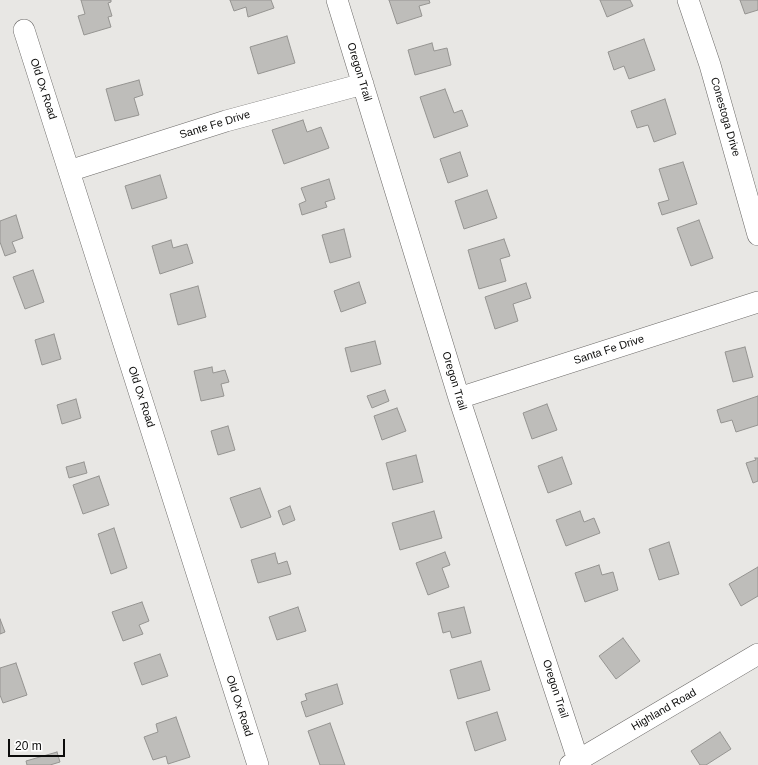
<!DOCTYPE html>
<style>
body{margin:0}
#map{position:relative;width:758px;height:765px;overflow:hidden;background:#e8e7e4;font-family:Arial,sans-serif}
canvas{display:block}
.scale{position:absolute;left:8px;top:739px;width:57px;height:18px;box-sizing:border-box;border:2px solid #0c0c0b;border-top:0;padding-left:5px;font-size:12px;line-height:14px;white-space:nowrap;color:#0c0c0b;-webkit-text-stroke:3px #fff;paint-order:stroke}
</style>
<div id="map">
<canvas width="758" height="765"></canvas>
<div class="scale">20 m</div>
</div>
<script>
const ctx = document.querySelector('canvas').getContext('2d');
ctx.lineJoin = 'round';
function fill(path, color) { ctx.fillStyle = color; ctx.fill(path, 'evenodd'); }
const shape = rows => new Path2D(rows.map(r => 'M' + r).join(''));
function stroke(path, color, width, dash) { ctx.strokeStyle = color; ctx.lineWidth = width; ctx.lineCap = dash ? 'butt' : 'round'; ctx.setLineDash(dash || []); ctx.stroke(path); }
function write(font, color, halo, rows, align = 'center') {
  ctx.font = font + ' Arial,sans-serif'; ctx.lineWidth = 4; ctx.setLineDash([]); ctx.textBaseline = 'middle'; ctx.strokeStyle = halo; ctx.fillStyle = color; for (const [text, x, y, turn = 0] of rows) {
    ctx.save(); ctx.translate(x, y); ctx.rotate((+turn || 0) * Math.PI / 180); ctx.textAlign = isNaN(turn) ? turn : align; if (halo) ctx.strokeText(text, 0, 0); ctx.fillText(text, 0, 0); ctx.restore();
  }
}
const building = shape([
 [81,0,111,0,111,2,108,3,112,16,108,17,111,27,84,35,78,16,85,14,81,0],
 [230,0,271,0,274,8,248,17,246,7,234,11,230,0],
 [389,0,429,0,430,3,419,6,422,16,397,24,389,0],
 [600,0,630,0,633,6,607,17,600,0],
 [740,0,758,0,758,10,745,14,740,0],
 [287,36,295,63,258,74,250,47,287,36],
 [644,39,655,70,629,79,624,66,614,70,608,52,644,39],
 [432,43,434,51,447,48,451,65,415,75,408,50,432,43],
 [139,80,143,95,134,98,139,115,115,121,106,89,139,80],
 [445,89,454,113,462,110,468,126,434,138,420,97,445,89],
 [665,99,676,134,654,142,648,125,637,128,631,111,665,99],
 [303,120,307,132,321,127,329,148,284,164,272,130,303,120],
 [460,152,468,176,448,183,440,159,460,152],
 [683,162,697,204,662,215,658,203,669,200,659,169,683,162],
 [160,175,167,198,132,209,125,186,160,175],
 [329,179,335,199,325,202,327,207,302,215,299,204,306,201,301,188,329,179],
 [487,190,497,218,464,229,455,201,487,190],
 [16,215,23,238,12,242,16,252,5,256,0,242,0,221,16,215],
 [699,220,713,258,691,266,677,228,699,220],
 [344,229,351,257,330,263,322,235,344,229],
 [504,239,510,256,500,259,506,281,479,289,468,250,504,239],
 [171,240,173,248,187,244,193,263,160,274,152,246,171,240],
 [33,270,44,302,25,309,13,277,33,270],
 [359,282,366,303,341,312,334,291,359,282],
 [526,283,531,298,513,304,518,321,495,329,485,297,526,283],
 [198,286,206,317,178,325,170,294,198,286],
 [54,334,61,359,42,365,35,340,54,334],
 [375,341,381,364,351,372,345,348,375,341],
 [745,347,753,377,733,382,725,352,745,347],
 [212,367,213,373,225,370,229,382,221,384,224,396,201,401,194,371,212,367],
 [385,390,389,401,372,408,367,396,385,390],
 [758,396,758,425,736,432,732,420,721,423,717,410,758,396],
 [76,399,81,418,62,424,57,405,76,399],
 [547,404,557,430,532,439,523,413,547,404],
 [397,408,406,431,382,440,374,416,397,408],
 [228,426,235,450,218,455,211,431,228,426],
 [416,455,423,482,393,490,386,463,416,455],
 [562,457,572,484,548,493,538,466,562,457],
 [755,458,758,458,758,481,753,483,746,463,756,460,755,458],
 [84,462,87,473,69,478,66,467,84,462],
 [99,476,109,505,83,514,73,485,99,476],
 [260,488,271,517,241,528,230,498,260,488],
 [290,506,295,520,283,525,278,511,290,506],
 [434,511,442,538,400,550,392,523,434,511],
 [580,511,584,522,594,518,600,533,566,546,556,520,580,511],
 [114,528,127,568,111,574,98,534,114,528],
 [669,542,679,574,659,580,649,549,669,542],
 [445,552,450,565,442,568,449,587,428,595,416,563,445,552],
 [275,553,278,564,287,561,291,574,258,583,251,560,275,553],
 [599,565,602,575,613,572,618,590,585,602,575,573,599,565],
 [758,567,758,596,741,606,729,584,758,567],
 [142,602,149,621,139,625,143,634,123,641,112,612,142,602],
 [298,607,306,631,277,640,269,617,298,607],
 [464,607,471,633,452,638,450,631,443,633,438,613,464,607],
 [0,619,5,632,0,634,0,619],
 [623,638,640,661,616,679,599,656,623,638],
 [160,654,168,676,142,685,134,663,160,654],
 [481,661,490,690,458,699,450,670,481,661],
 [16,663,27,695,3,703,0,695,0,668,16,663],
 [337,684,343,704,306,717,301,702,307,700,305,694,337,684],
 [497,712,506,740,475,751,466,722,497,712],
 [176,717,190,757,168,764,166,756,153,760,144,737,158,732,156,724,176,717],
 [330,723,345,765,320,765,308,731,330,723],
 [720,732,731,749,706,765,700,765,691,751,720,732],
 [57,752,60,762,50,765,27,765,26,761,57,752]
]);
fill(building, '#bebdba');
stroke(building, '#959491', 1);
const minor = shape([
 [337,0,459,398,578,760],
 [688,0,710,65,758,235],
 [24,30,258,765],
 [69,171,226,121,363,84],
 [459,398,758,302],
 [570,765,758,654]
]);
stroke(minor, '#6c6a68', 22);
stroke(minor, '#fff', 21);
write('11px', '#0c0c0b', '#fff', [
 ["Oregon Trail",359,72,73],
 ["Old Ox Road",43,89,72],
 ["Conestoga Drive",725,117,74],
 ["Sante Fe Drive",215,125,-17],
 ["Santa Fe Drive",609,350,-18],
 ["Oregon Trail",454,381,73],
 ["Old Ox Road",141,397,72],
 ["Oregon Trail",555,689,72],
 ["Old Ox Road",239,706,72],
 ["Highland Road",664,710,-30]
]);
</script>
